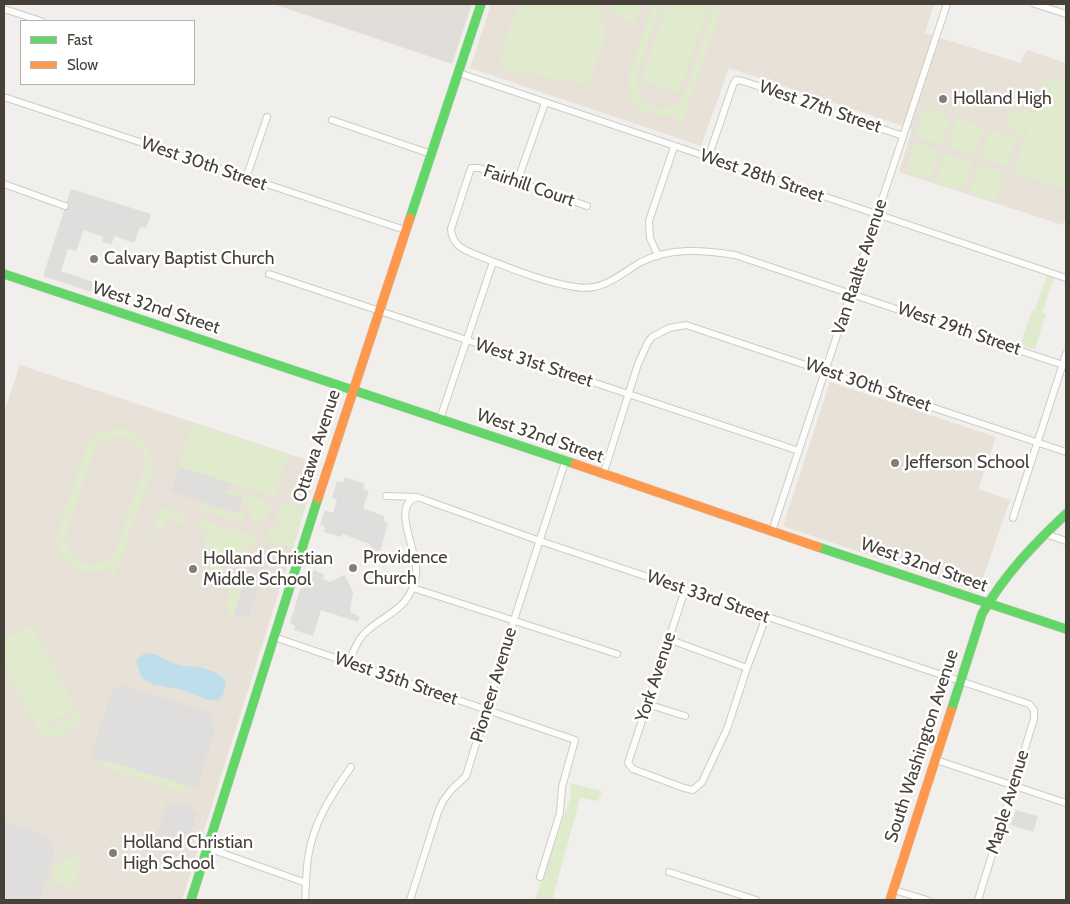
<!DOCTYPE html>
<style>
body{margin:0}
#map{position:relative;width:1070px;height:904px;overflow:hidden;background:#f1efeb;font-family:Cabin,sans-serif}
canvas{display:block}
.frame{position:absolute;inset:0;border:5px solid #474038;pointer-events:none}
.legend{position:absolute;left:20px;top:20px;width:175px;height:65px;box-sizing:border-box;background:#fff;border:1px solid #b5b3af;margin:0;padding:6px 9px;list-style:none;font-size:15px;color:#474038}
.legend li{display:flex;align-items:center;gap:10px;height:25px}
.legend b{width:25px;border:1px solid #b5b3af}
</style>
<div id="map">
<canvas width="1070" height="904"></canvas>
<div class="frame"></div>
<ul class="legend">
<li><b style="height:6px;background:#63d668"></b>Fast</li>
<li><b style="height:6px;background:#ff974d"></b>Slow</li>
</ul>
</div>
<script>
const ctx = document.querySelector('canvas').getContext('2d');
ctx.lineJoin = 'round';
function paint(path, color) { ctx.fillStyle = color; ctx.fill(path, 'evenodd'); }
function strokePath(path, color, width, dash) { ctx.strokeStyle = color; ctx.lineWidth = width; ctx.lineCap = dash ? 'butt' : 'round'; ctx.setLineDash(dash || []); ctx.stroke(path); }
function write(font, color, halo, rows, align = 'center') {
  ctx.font = font + ' Cabin,sans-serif'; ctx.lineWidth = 5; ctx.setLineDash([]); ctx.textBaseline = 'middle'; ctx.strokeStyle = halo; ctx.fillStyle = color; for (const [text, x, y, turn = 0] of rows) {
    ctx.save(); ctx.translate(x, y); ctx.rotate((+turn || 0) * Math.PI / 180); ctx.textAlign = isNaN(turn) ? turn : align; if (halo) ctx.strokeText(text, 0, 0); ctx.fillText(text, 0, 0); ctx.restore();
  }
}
paint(new Path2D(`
 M 273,4 L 472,4 L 452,64 Z`), '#e1deda');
paint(new Path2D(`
 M 491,4 L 934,4 L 925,33 L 1020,63 L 1027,50 L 1066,63 L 1066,215 L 1063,225 L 899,172 L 912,129 L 729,68 L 701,146 L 470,68 Z
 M 20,365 L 319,464 L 182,900 L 4,900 L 4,413 Z
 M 830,382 L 996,437 L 978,489 L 1010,500 L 978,592 L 783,526 Z`), '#e7e1d7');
paint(new Path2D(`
 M 521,4 L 593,4 L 599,9 L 606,34 L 589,85 L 506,70 L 499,60 L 509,27 Z
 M 605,4 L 642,4 L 635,24 L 620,19 Z
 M 653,4 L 661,4 L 636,78 C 636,106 665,121 684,96 L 714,4 L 721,4 L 721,10 L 682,124 L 675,121 L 676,116 C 670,114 664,117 657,116 C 638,113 628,95 628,78 Z
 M 667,4 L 699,4 L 709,7 L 679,93 L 641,80 Z
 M 1044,76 L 1066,84 L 1066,190 L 1013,172 Z
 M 927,108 L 950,116 L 951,118 L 943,143 L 940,144 L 917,137 L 916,134 L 924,109 Z
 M 1023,109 L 1030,111 L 1022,135 L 1011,133 L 1007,117 Z
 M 957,119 L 959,119 L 982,126 L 983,129 L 975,154 L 973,155 L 949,147 L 948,145 Z
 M 992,130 L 1014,137 L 1016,139 L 1007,165 L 1004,166 L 982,158 L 981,155 L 989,131 Z
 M 914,142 L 939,151 L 939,153 L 931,178 L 929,179 L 906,171 Z
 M 945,154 L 947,154 L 971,161 L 972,163 L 964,189 L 961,190 L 938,182 L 937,180 Z
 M 978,165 L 980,165 L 1003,172 L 1004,174 L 996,199 L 993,200 L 971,193 L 970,190 Z
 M 1047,274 L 1054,277 L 1042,313 L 1046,314 L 1035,349 L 1020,345 L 1032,310 L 1035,310 Z
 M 192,424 L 288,455 L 275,497 L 178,466 Z
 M 113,428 C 139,427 157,449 151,474 L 115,576 L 108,573 L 109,568 C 80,582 50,559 59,527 L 87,446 L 98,434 ZM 119,436 C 137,439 147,453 143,471 C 136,489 130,508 124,526 C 121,535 119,547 112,555 C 94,578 60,558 67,530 L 95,449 L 105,439 Z
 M 230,489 L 268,501 L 271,507 L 267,518 L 262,520 L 261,523 L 253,521 L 248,506 L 242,503 L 242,498 L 227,493 Z
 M 198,503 L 237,515 L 240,509 L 244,514 L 245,521 L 242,522 L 197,508 Z
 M 291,504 L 305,509 L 277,523 L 275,522 C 277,514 280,504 291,504 Z
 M 162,507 L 182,513 L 188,526 L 167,519 L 162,535 L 153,531 Z
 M 304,511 L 293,548 L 269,541 L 267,531 Z
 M 199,518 L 219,525 L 212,548 L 203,547 L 208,531 L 197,527 Z
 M 230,528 L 256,536 L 257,542 L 235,554 L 222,571 L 210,568 L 208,565 L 220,529 L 229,532 Z
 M 232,581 L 243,585 L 233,615 L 229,615 C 226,603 228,593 232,581 Z
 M 32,625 L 76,709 L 37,729 L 4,666 L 4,639 Z
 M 83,710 C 81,729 59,739 41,738 L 39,733 Z
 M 103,760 L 186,785 L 185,791 L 182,792 L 102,767 L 100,764 Z
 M 570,783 L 602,791 L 598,801 L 580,798 L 553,897 L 558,900 L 535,900 L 571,796 Z
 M 78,854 L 79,857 L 83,855 L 73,888 L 54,882 L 52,877 L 55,865 Z`), '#e0eacd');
paint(new Path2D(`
 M 71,189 L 151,214 L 146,228 L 140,227 L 134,243 L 115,236 L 111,245 L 102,241 L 103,237 L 84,230 L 76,251 L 68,249 L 61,271 L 96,283 L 92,292 L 43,276 Z
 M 179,467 L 230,483 L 227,493 L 243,498 L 238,513 L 171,492 Z
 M 345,477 L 365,484 L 363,489 L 369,491 L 363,508 L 384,516 L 384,521 L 388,523 L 380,552 L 372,549 L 369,544 L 343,534 L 341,537 L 324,532 L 325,527 L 320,525 L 325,510 L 333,513 L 337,500 L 332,498 L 337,481 L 343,483 Z
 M 256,561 L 262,563 L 264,567 L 248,619 L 246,616 L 234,617 L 251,563 Z
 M 314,570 L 324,575 L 323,579 L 330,582 L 345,575 L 353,592 L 350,612 L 360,617 L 358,622 L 321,610 L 313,636 L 294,630 L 295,625 L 290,623 L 305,573 L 311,575 Z
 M 124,685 L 215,714 L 212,724 L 216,726 L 197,789 L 105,760 L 101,761 L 90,758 L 113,688 Z
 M 181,802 L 194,806 L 192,810 L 197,812 L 190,835 L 185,835 L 178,849 L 159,842 L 160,837 L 156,835 L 167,803 L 178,806 Z
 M 1016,810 L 1038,816 L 1033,832 L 1011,825 Z
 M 4,821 L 45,834 L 53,844 L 54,855 L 40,900 L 4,900 Z`), '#e0dedc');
paint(new Path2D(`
 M 151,653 C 159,655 165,660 173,663 C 189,669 219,664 226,684 L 223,695 L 218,700 L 208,700 L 182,690 L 152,684 L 141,676 L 136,661 L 142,655 Z`), '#bfdeec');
const street = new Path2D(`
 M 1035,4 L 1066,14
 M 4,9 L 41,21
 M 459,73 L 1066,278
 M 4,97 L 405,230
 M 332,120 L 431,154
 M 708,158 L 733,85 L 736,80 L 743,81 L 903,136
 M 246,178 L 267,117
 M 517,182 L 545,103
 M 4,184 L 65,206
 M 587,206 L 479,168 L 471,168 L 451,229 C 452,240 457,246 467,251 C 494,262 567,293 594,287 C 611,284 627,270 641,262 C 670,247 704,250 735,255 L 1066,366
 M 658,256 L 650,238 L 649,221 L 674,147
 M 269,274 L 799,451
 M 440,419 L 493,262
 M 603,475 L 638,364 L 648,342 L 652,337 L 669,328 L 686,325 L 1066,452
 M 386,496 L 417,497 L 540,541 L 1029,704 L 1034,710 L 1034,719 L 978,900
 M 1013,518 L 1066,354
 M 772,531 L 947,4
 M 1046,534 L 1066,541
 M 413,588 L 617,654
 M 685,590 L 628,763 L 633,769 L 684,788 L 693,790 L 702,782 L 727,729 L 747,668 L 766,617
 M 274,637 L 575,740 L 562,787 L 560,813 L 540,877
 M 668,639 L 747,668
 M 349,663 C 353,651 358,638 368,630 C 390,611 410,609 416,575 C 420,556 390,505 416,498
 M 647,704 L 685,716
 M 936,760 L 1066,803
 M 208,848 L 306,883
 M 669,872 L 756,900
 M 894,890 L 927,900
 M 305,900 C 306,886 306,872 308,858 C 313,822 331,796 351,767
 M 410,900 L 438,812 L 443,801 L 452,789 L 466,776 L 514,620 L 565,462`);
const fast = new Path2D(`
 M 410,218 L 481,4
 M 4,274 L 575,464
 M 818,547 L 1066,629
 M 951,711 L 982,614 C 1004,575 1034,544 1066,514
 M 191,900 L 318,498`);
const slow = new Path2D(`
 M 575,464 L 818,547
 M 318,498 L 410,218
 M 890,900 L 951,711`);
strokePath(street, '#cdcbc7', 8);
strokePath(fast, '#d0cbc3', 10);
strokePath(slow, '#d0cbc3', 10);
strokePath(street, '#fdfdfc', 6);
strokePath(fast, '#63d668', 9);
strokePath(slow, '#ff974d', 9);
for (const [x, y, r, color] of [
 [943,99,5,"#827d77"],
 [94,259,5,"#827d77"],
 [895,463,5,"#827d77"],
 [353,568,5,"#827d77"],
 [193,569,5,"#827d77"],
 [113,853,5,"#827d77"]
]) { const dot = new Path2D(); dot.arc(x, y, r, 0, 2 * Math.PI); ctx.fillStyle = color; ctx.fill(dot); strokePath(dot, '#fff', 2); }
write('18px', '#474038', '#fff', [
 ["Holland High",953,99],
 ["Calvary Baptist Church",104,259],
 ["Jefferson School",905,463],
 ["Providence",363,558],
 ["Church",363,579],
 ["Holland Christian",203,559],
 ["Middle School",203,580],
 ["Holland Christian",123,843],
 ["High School",123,864]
], 'left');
write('18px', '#474038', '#fff', [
 ["West 27th Street",820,107,19],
 ["West 30th Street",204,164,19],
 ["West 28th Street",762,176,19],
 ["Fairhill Court",529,186,19],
 ["Van Raalte Avenue",860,267,-72],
 ["West 32nd Street",156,308,18],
 ["West 29th Street",959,329,19],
 ["West 31st Street",534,363,18],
 ["West 30th Street",868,385,19],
 ["West 32nd Street",540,436,19],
 ["Ottawa Avenue",317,446,-72],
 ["West 32nd Street",924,565,19],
 ["West 33rd Street",708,597,19],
 ["York Avenue",656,677,-72],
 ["West 35th Street",396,679,19],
 ["Pioneer Avenue",494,685,-73],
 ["South Washington Avenue",922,746,-72],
 ["Maple Avenue",1008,802,-73]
]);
</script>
